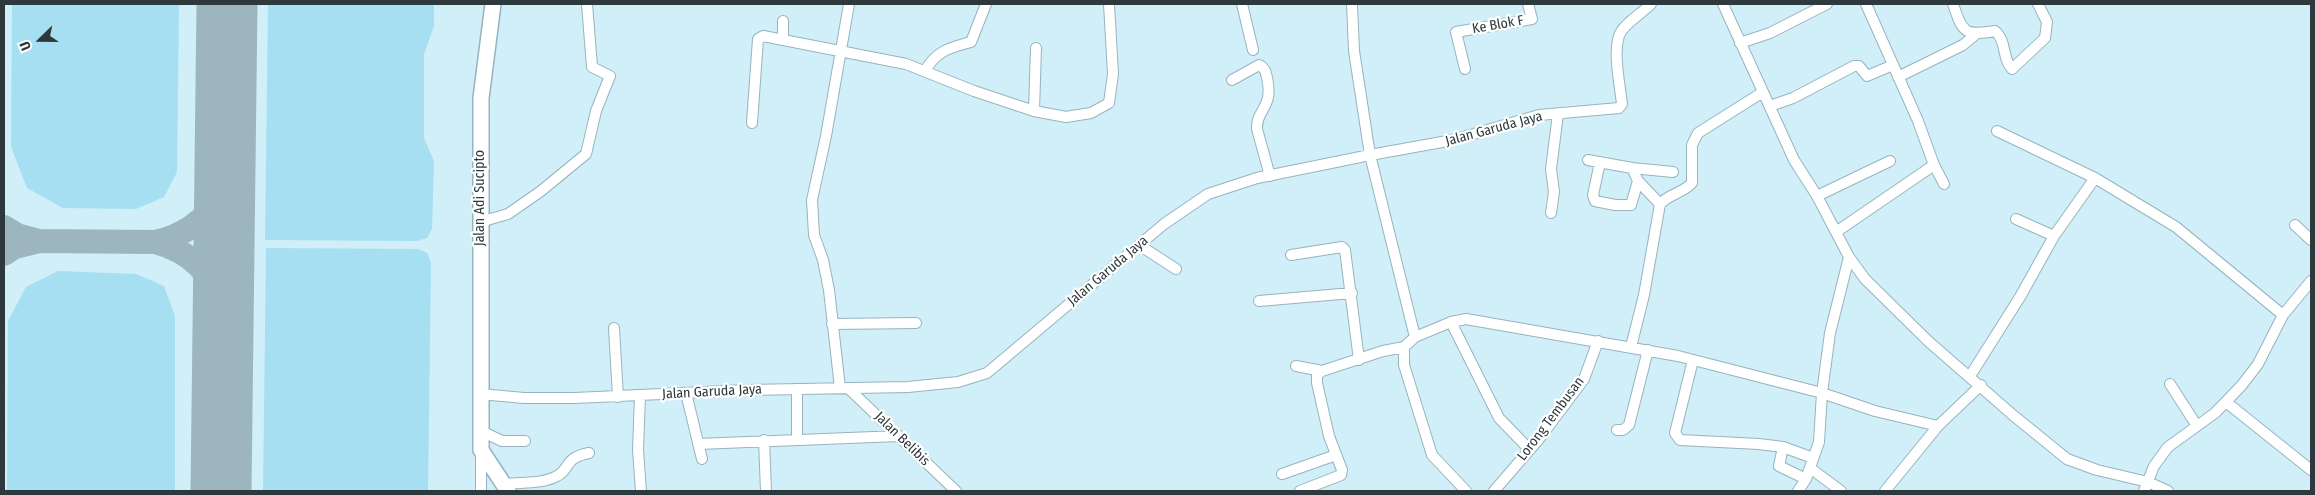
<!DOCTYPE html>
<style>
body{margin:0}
#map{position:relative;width:2315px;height:495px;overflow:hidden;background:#d0eff9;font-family:"Fira Sans Condensed",sans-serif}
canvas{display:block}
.frame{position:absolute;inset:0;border:5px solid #2d393d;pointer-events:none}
.north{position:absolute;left:15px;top:15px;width:50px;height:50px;-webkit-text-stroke:4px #fff;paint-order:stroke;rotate:248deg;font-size:14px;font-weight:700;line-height:20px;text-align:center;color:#2d393d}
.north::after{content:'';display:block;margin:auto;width:18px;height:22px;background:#2d393d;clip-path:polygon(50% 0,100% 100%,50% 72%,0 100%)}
</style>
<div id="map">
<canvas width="2315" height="495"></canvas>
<div class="frame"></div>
<div class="north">U</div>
</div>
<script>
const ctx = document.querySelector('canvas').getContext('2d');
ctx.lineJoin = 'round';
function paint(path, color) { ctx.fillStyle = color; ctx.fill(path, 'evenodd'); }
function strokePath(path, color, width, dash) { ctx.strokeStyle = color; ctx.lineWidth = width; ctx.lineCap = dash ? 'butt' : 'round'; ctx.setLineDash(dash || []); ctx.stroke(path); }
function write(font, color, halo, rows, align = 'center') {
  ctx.font = font + ' "Fira Sans Condensed",sans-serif'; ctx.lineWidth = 4.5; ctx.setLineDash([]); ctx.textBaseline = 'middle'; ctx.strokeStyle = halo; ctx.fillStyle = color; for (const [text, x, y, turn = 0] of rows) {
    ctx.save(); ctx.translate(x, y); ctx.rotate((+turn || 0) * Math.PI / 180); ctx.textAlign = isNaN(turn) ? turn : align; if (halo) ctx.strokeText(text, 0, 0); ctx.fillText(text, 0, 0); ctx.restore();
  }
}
paint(new Path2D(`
 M 12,4 L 179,4 L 177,172 L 164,197 L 136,209 L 63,208 L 27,188 L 11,147 Z
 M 268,4 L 434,4 L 434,26 L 424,54 L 424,138 L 434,161 L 432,229 L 427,238 L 417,241 L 265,240 Z
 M 266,248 L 418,249 L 427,253 L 431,263 L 428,491 L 263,491 Z
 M 58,271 L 136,274 L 164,286 L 175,316 L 175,491 L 7,491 L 8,321 L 26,287 Z`), '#a6dff1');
strokePath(new Path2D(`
 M 4,227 L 17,235 L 39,241
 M 155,242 C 192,252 211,273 224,308
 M 4,254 L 15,247 L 39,241 L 155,242 C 180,237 207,221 217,197 C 221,189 223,179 225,171`), '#9db6be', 24);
strokePath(new Path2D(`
 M 221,491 L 227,4`), '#9db6be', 61);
const street = new Path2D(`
 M 1242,4 L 1253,50
 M 1352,4 L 1354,51 L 1370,155 L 1415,337 L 1404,347 L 1404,365 L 1432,455 L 1466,491
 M 1723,4 L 1794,160 L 1817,196 L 1849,257 L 1865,279 L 1928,341 L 2014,416 L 2067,459 L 2097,470 L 2148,482 L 2168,491
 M 1953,4 C 1963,33 1964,36 1995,31 C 2007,41 2002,59 2012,69 L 2045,38 L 2047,22 L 2038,4
 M 783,40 L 783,21
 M 1740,43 L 1770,33 L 1827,4
 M 1465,69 L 1456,32 L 1532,19 L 1528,4
 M 925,71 C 936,51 949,48 971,42 L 986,4
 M 1898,77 L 1963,45 L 1975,35
 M 1232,80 L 1259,65 C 1265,68 1266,72 1267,78 C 1274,108 1256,109 1257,129 L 1270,176
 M 1770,106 L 1793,98 L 1854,66 L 1859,66 L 1867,76 L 1893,65
 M 1034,111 L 1036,48
 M 752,123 L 758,39 L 763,36 L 906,64 L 974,91 L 1034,111 L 1066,117 L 1091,113 L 1109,103 L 1113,74 L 1109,4
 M 1997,131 L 2095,178 L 2176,227 L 2283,315
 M 1588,160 L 1632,168 L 1638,181 L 1660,204
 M 1600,162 L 1593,195 L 1595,201 L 1615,205 L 1631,205 L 1638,181
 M 1934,165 L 1944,184
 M 1632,168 L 1673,172
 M 1817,196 L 1890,161
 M 1551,213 L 1554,192 L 1551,169 L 1558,114
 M 2016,219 L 2054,236
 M 480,222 L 508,214 L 541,191 L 586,154 L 596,111 L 610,76 L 592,67 L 587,4
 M 2295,225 L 2311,240
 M 1836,232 L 1934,165 L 1918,121 L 1866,4
 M 1139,245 L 1176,269
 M 1291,255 L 1342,247 L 1345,250 L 1359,360
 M 1259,301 L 1352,293
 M 1451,322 L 1499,418 L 1530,450
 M 832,324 L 916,323
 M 614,328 L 618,397
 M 1415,337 L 1451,322 L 1466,319 L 1678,356 L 1822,393 L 1875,411 L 1938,426 L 1981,385
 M 1631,347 L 1644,295 L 1660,204 C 1669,194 1683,193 1692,183 L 1692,145 L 1698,133 L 1763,92
 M 1693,360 L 1675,433 L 1680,440 L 1759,444 L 1783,447 L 1813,458
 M 1296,366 L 1322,371
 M 1970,376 L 2020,297 L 2054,236 L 2095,178
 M 2170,384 L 2197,426
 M 840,388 L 829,290 L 823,260 L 814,235 L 812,200 L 826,136 L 849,4
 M 848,388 L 956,491
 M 797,389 L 797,439
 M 686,393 L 702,459
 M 480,394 L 524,398 L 575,398 L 747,390 L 908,387 L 958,382 L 987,373 L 1164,224 L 1208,194 L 1257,178 L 1370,155 L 1453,140 L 1539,115 L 1619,108 L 1622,104 C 1620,85 1611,45 1622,30 C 1630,20 1642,13 1651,4
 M 640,396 L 638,450 L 641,491
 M 2226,402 L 2311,470
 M 1617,430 L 1623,430 L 1629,425 L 1648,350
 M 481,431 L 502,441 L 525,441
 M 764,440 L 766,491
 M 698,444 L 899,436
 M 1783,447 L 1779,466 L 1806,479
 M 481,450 L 481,491
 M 1810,468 L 1841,491
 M 1282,474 L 1336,455
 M 505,484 C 522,482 543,484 557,476 C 571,469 563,458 589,453
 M 1300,491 L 1341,475 L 1342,470 L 1329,436 L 1317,383 L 1317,375 L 1322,371 L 1383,351 L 1404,347
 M 1494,491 L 1539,439 L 1584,379 L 1598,341
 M 1798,491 L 1806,479 L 1819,442 L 1822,393 L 1830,333 L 1849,257
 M 1885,491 L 1938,426
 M 2144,491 L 2154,466 L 2168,447 L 2215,413 L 2242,385 L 2258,364 L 2283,315 L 2311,281`);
const secondary = new Path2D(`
 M 493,4 L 481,98 L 481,450 L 508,491`);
strokePath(street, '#97b4be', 12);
strokePath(secondary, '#97b4be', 18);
strokePath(street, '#fff', 10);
strokePath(secondary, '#fff', 15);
write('14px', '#2d393d', '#fff', [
 ["Ke Blok F",1498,25,-10],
 ["Jalan Garuda Jaya",1494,129,-15],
 ["Jalan Adi Sucipto",480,198,-90],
 ["Jalan Garuda Jaya",1108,271,-40],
 ["Jalan Garuda Jaya",712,392,-3],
 ["Lorong Tembusan",1551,419,-53],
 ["Jalan Belibis",902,439,44]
]);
</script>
